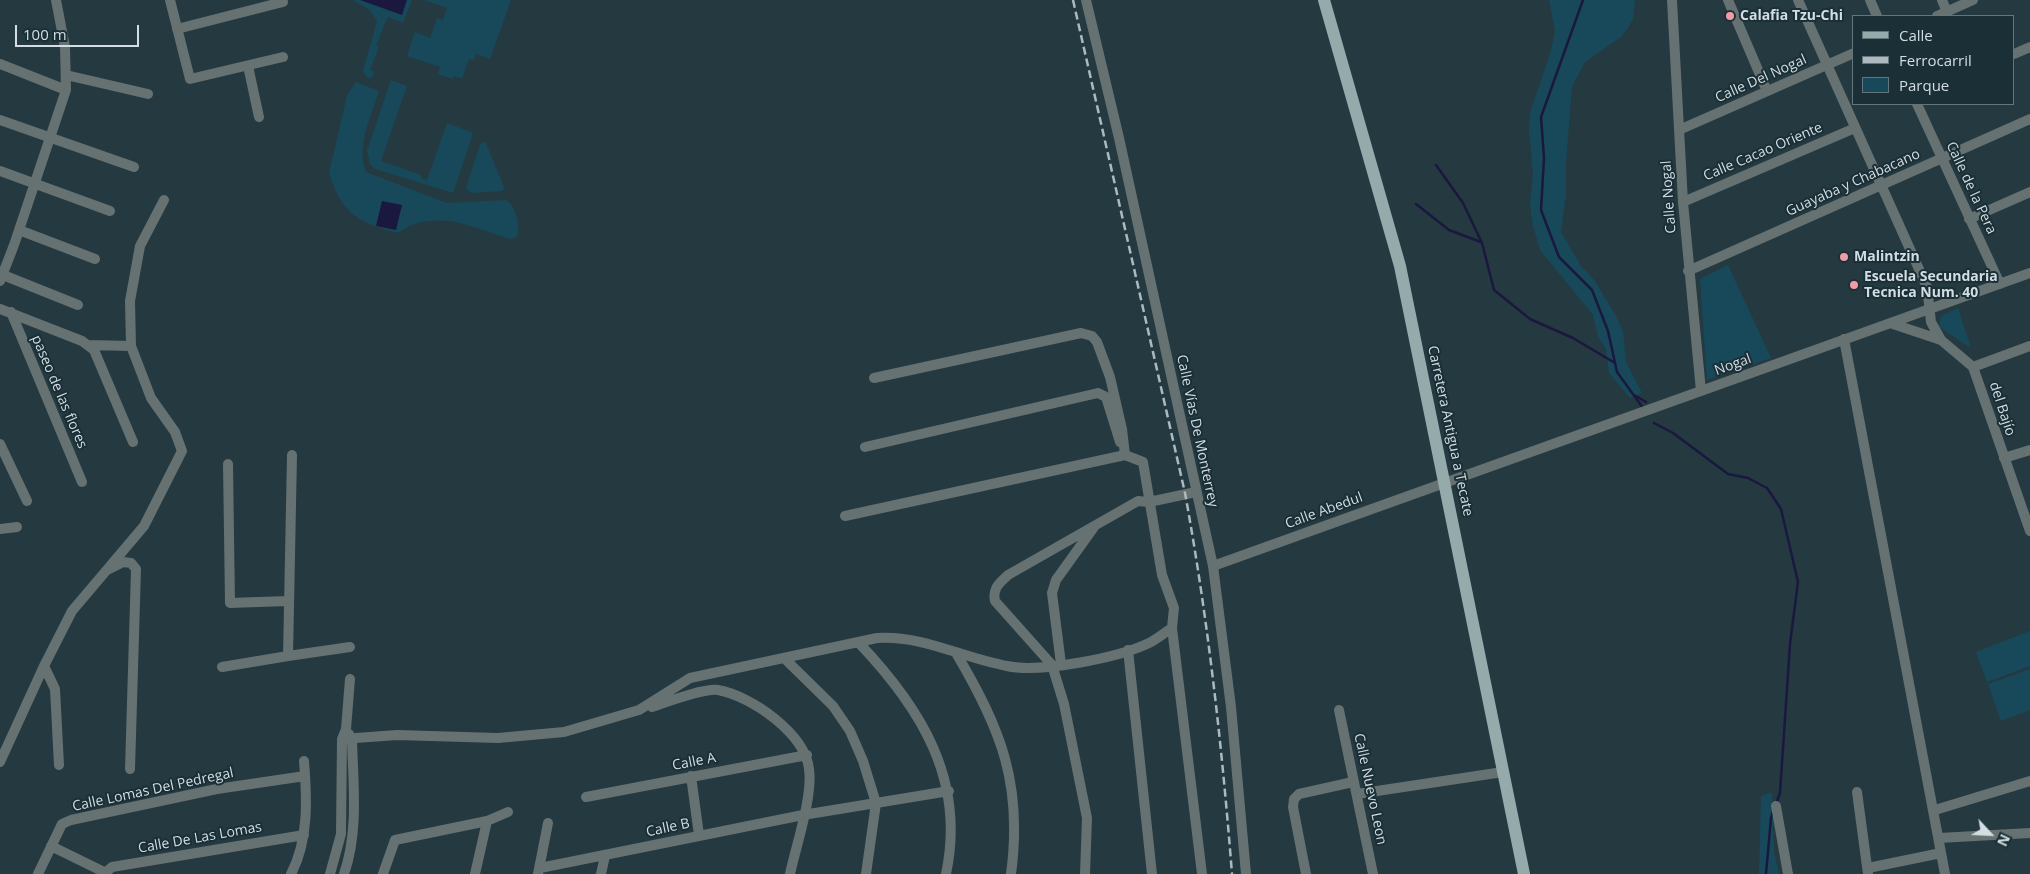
<!DOCTYPE html>
<meta charset="utf-8">
<style>
body{margin:0}
#map{position:relative;width:2030px;height:874px;overflow:hidden;background:#253941;font-family:"Open Sans",sans-serif}
canvas{display:block}
.legend{position:absolute;left:1852px;top:15px;width:162px;height:90px;box-sizing:border-box;background:#1b2f36;border:1px solid #64757b;margin:0;padding:6px 9px;list-style:none;font-size:15px;color:#d2dee3}
.legend li{display:flex;align-items:center;gap:10px;height:25px}
.legend b{width:25px;border:1px solid #64757b}
.north{position:absolute;left:1965px;top:809px;width:50px;height:50px;-webkit-text-stroke:4px #1b2f36;paint-order:stroke;rotate:115deg;font-size:14px;font-weight:700;line-height:20px;text-align:center;color:#d2dee3}
.north::after{content:'';display:block;margin:auto;width:18px;height:22px;background:#d2dee3;clip-path:polygon(50% 0,100% 100%,50% 72%,0 100%)}
.scale{position:absolute;left:15px;top:25px;width:124px;height:22px;box-sizing:border-box;border:2px solid #d2dee3;border-top:0;padding-left:6px;font-size:15px;line-height:18px;white-space:nowrap;color:#d2dee3;-webkit-text-stroke:4px #1b2f36;paint-order:stroke}
</style>
<div id="map">
<canvas width="2030" height="874"></canvas>
<ul class="legend">
<li><b style="height:6px;background:#95abab"></b>Calle</li>
<li><b style="height:6px;background:#acbac0"></b>Ferrocarril</li>
<li><b style="height:14px;background:#17495a"></b>Parque</li>
</ul>
<div class="north">N</div>
<div class="scale">100 m</div>
</div>
<script>
const ctx = document.querySelector('canvas').getContext('2d');
ctx.lineJoin = 'round';
function paint(path, color) { ctx.fillStyle = color; ctx.fill(path, 'evenodd'); }
function strokePath(path, color, width, dash) { ctx.strokeStyle = color; ctx.lineWidth = width; ctx.lineCap = dash ? 'butt' : 'round'; ctx.setLineDash(dash || []); ctx.stroke(path); }
function write(font, color, halo, rows, align = 'center') {
  ctx.font = font + ' "Open Sans",sans-serif'; ctx.lineWidth = 4; ctx.setLineDash([]); ctx.textBaseline = 'middle'; ctx.strokeStyle = halo; ctx.fillStyle = color; for (const [text, x, y, turn = 0] of rows) {
    ctx.save(); ctx.translate(x, y); ctx.rotate((+turn || 0) * Math.PI / 180); ctx.textAlign = isNaN(turn) ? turn : align; if (halo) ctx.strokeText(text, 0, 0); ctx.fillText(text, 0, 0); ctx.restore();
  }
}
paint(new Path2D(`
 M 353,0 L 412,0 L 403,23 L 388,17 L 376,45 L 379,47 L 370,70 L 374,72 L 372,78 L 366,77 L 363,71 L 377,21 L 370,10 Z
 M 424,0 L 511,0 L 490,59 L 476,54 L 474,60 L 469,59 L 462,79 L 454,76 L 453,79 L 438,74 L 440,67 L 407,56 L 415,32 L 430,38 L 437,18 L 443,20 L 447,8 Z
 M 1549,0 L 1635,0 L 1633,19 L 1628,28 L 1621,37 L 1585,62 L 1572,87 L 1566,162 L 1566,195 L 1561,232 L 1581,266 L 1595,281 L 1616,316 L 1623,331 L 1626,362 L 1642,393 L 1630,398 L 1609,373 L 1606,349 L 1598,337 L 1593,315 L 1540,250 L 1533,226 L 1530,203 L 1533,174 L 1529,131 L 1530,112 L 1550,54 L 1555,32 Z
 M 391,80 L 407,86 L 381,161 L 421,175 L 421,178 L 427,180 L 447,123 L 473,133 L 453,193 L 375,169 L 370,164 L 367,151 Z
 M 356,82 L 379,91 C 371,118 356,145 366,172 L 447,203 L 506,200 C 516,206 521,227 517,237 L 510,239 C 471,227 435,207 398,233 C 358,222 342,215 329,173 L 347,95 Z
 M 485,141 L 504,187 L 503,191 L 471,193 L 466,188 L 480,144 Z
 M 1728,265 L 1771,358 L 1707,380 L 1700,279 Z
 M 1958,308 L 1971,348 L 1939,327 L 1941,316 Z
 M 2030,631 L 2030,666 L 1987,682 L 1976,652 Z
 M 2030,669 L 2030,710 L 2001,721 L 1988,684 Z
 M 1772,792 L 1774,851 L 1779,874 L 1759,874 L 1761,796 Z`), '#17495a');
paint(new Path2D(`
 M 360,0 L 407,0 L 402,15 Z
 M 382,201 L 402,205 L 396,230 L 376,226 Z`), '#1b183f');
strokePath(new Path2D(`
 M 1583,0 L 1541,117 L 1544,158 L 1541,210 L 1559,257 L 1592,290 L 1608,331 L 1617,372 L 1643,408
 M 1436,165 L 1463,203 L 1482,243 L 1494,290 L 1530,319 L 1573,338 L 1615,363
 M 1416,204 L 1449,230 L 1481,242
 M 1634,395 L 1646,402
 M 1654,423 L 1673,433 L 1728,474 L 1748,478 L 1767,488 L 1781,509 L 1798,582 L 1790,644 L 1780,793 L 1776,804
 M 1766,874 L 1771,818 L 1773,811`), '#1b183f', 2.5);
strokePath(new Path2D(`
 M 170,0 L 190,79 L 283,57
 M 1086,0 L 1119,138 L 1213,566 L 1231,707 L 1246,874
 M 1672,0 L 1683,202 L 1701,391
 M 1728,0 L 1767,91
 M 1798,0 L 1927,287 L 1931,322 L 1941,340 L 1973,367 L 2030,531
 M 1870,0 L 1877,16
 M 1942,0 L 1947,12
 M 1937,16 L 1973,0
 M 177,29 L 283,2
 M 2014,54 L 2030,47
 M 0,64 L 66,90
 M 248,66 L 259,117
 M 66,75 L 148,94
 M 1917,104 L 2000,284
 M 0,120 L 134,167
 M 1679,130 L 1854,53
 M 0,171 L 110,211
 M 1683,202 L 1855,128
 M 1969,219 L 2030,192
 M 19,230 L 95,259
 M 1688,271 L 2030,119
 M 3,275 L 78,305
 M 0,281 L 14,245 L 66,90 L 65,47 L 56,0
 M 0,309 L 82,341 L 94,350 L 133,442
 M 11,312 L 82,482
 M 1890,323 L 1941,340
 M 1844,339 L 1945,874
 M 88,345 L 131,346
 M 1973,367 L 2030,346
 M 874,378 L 1081,333 L 1092,336 L 1097,342 L 1110,377 L 1122,429 L 1125,455 L 1143,462 L 1162,575 L 1174,608 L 1172,628 L 1202,874
 M 0,444 L 27,501
 M 865,447 L 1098,393 L 1106,397 L 1120,442
 M 292,455 L 288,656 L 350,647
 M 2004,458 L 2030,450
 M 228,464 L 230,603 L 287,601
 M 845,516 L 1125,455
 M 0,529 L 17,527
 M 1213,566 L 2030,273
 M 107,570 L 123,562 L 131,563 L 136,569 L 130,769
 M 858,642 C 921,708 966,780 946,874
 M 1128,650 L 1152,874
 M 956,653 C 1001,729 1023,784 1011,874
 M 784,658 L 833,706 L 850,731 L 863,761 L 876,803 L 866,874
 M 1061,664 L 1052,593 L 1056,580 L 1094,527
 M 44,666 L 55,689 L 59,765
 M 222,667 L 288,656
 M 652,707 C 667,702 704,688 718,690 C 752,696 805,734 809,769 C 813,796 796,846 790,874
 M 1339,710 L 1373,874
 M 342,739 L 397,735 L 498,738 L 564,732 L 639,710 L 690,678 L 877,638 C 923,635 962,658 1007,666 C 1040,673 1118,658 1149,643 C 1157,639 1164,633 1172,628
 M 0,762 L 44,666 L 72,611 L 144,526 L 182,451 L 175,432 L 151,398 L 131,346 L 130,301 L 140,246 L 164,200
 M 691,776 L 699,835
 M 1857,792 L 1868,874
 M 1357,794 L 1503,772
 M 586,797 L 807,755
 M 1776,806 L 1788,874
 M 1935,810 L 2030,781
 M 1939,838 L 2030,833
 M 51,846 L 104,872
 M 540,868 L 803,815 L 949,791
 M 1868,868 L 1941,853
 M 38,874 L 62,824 L 71,820 L 217,789 L 305,776
 M 104,874 L 112,867 L 304,835
 M 291,874 C 309,840 307,798 304,761
 M 330,874 L 341,834 L 342,739 L 346,729 L 350,679
 M 344,874 C 359,831 353,783 352,739 L 349,734
 M 383,874 L 395,840 L 487,821 L 508,812
 M 475,874 L 487,821
 M 538,874 L 548,823
 M 601,874 L 605,856
 M 1085,874 L 1087,818 L 1064,704 L 1052,665 L 995,601 C 992,588 1000,583 1008,575 L 1138,501 L 1149,502 L 1196,492
 M 1306,874 L 1293,807 L 1294,799 L 1299,794 L 1353,782`), '#667171', 10);
strokePath(new Path2D(`
 M 1324,0 L 1400,266 L 1524,874`), '#95abab', 12);
strokePath(new Path2D(`
 M 1073,0 L 1185,493 C 1208,619 1222,746 1232,874`), '#acbac0', 2.5, [8, 4]);
for (const [x, y, r, color] of [
 [1730,16,5,"#f39aa7"],
 [1844,257,5,"#f39aa7"],
 [1854,285,5,"#f39aa7"]
]) { const dot = new Path2D(); dot.arc(x, y, r, 0, 2 * Math.PI); ctx.fillStyle = color; ctx.fill(dot); strokePath(dot, '#1b2f36', 2); }
write('bold 14px', '#d2dee3', '#1b2f36', [
 ["Calafia Tzu-Chi",1740,16],
 ["Malintzin",1854,257],
 ["Escuela Secundaria",1864,277],
 ["Tecnica Num. 40",1864,293]
], 'left');
write('14px', '#d2dee3', '#1b2f36', [
 ["Calle Del Nogal",1761,79,-24],
 ["Calle Cacao Oriente",1763,152,-23],
 ["Guayaba y Chabacano",1853,183,-24],
 ["Calle de la Pera",1971,188,65],
 ["Calle Nogal",1669,197,-94],
 ["Nogal",1733,365,-20],
 ["paseo de las flores",59,392,67],
 ["del Bajío",2002,409,72],
 ["Calle Vías De Monterrey",1197,431,78],
 ["Carretera Antigua a Tecate",1450,431,78],
 ["Calle Abedul",1324,511,-20],
 ["Calle A",694,762,-11],
 ["Calle Nuevo Leon",1370,789,78],
 ["Calle Lomas Del Pedregal",153,790,-12],
 ["Calle B",668,828,-12],
 ["Calle De Las Lomas",200,838,-10]
]);
</script>
